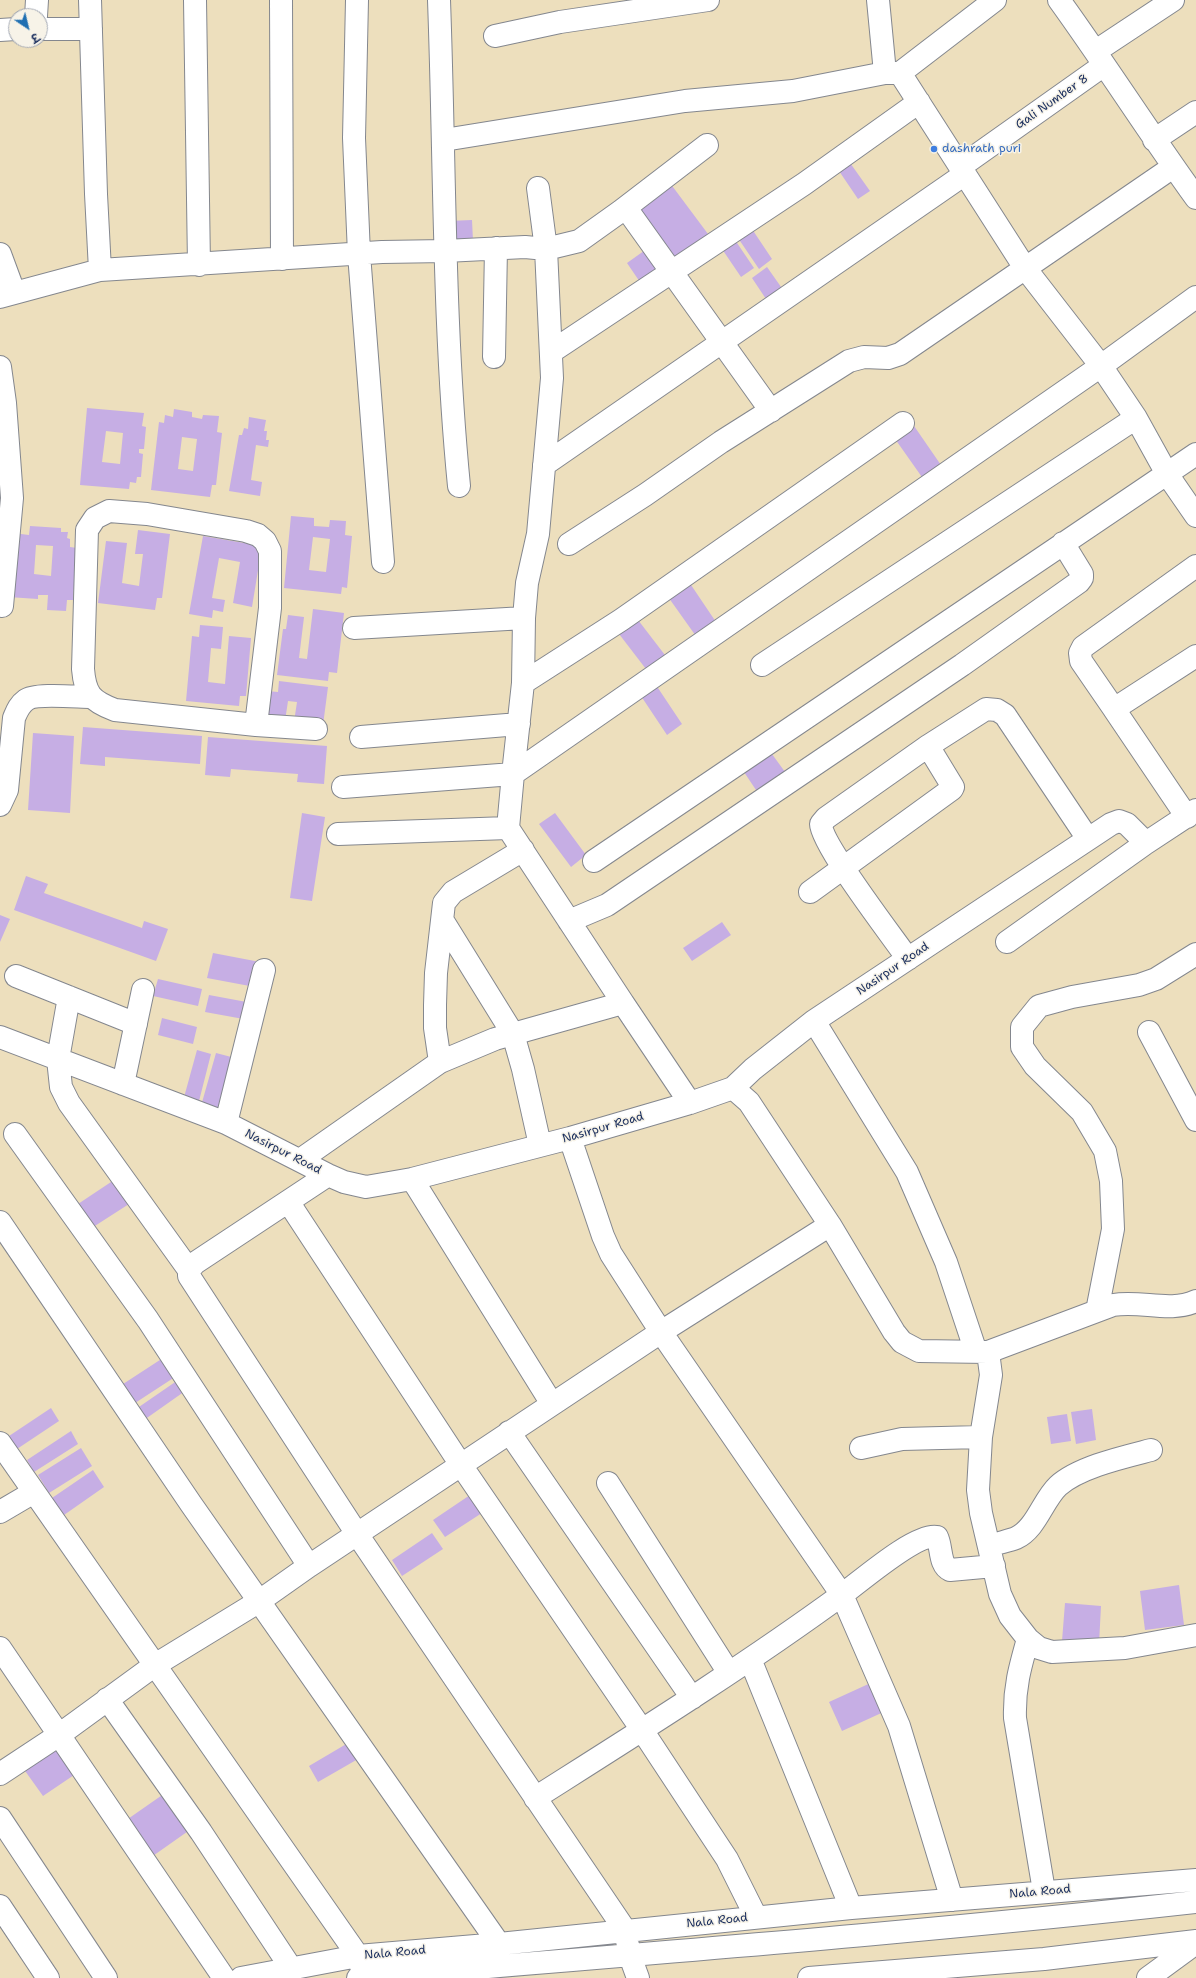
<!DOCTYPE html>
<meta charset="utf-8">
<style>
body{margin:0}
#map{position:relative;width:1196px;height:1978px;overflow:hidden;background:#eddfbd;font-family:"Shantell Sans","Playpen Sans Deva",sans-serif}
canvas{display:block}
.north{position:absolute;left:8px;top:8px;width:40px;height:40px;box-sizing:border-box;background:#f7f3e8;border:1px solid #9fa5b1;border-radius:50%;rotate:145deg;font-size:11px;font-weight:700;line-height:16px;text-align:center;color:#1b2f5e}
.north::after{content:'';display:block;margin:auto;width:14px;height:18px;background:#1f6fb2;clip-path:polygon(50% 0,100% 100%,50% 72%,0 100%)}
</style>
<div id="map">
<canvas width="1196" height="1978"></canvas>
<div class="north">उ</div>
</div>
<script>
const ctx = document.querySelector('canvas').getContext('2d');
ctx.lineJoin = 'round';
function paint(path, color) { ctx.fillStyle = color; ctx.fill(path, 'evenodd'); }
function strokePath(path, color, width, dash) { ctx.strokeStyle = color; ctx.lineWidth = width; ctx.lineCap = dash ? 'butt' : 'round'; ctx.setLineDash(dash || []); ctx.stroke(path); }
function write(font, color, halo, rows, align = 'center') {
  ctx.font = font + ' "Shantell Sans",sans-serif'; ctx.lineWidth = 3; ctx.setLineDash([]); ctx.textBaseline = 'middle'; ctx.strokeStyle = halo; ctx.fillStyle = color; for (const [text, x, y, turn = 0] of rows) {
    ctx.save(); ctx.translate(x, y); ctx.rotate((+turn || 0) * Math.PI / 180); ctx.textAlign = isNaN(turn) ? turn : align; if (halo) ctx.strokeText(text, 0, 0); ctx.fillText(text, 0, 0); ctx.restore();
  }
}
paint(new Path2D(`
 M 848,160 L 870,191 L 858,199 L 837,168 Z
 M 667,179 L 711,238 L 673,266 L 630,207 Z
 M 472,220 L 473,241 L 449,242 L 448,221 Z
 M 752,229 L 772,259 L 759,269 L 738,238 Z
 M 735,240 L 754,268 L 741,277 L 722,249 Z
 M 648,248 L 666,272 L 644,288 L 627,263 Z
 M 767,267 L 786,294 L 770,305 L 752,278 Z
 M 87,408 L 144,413 L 142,426 L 146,427 L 144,449 L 139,449 L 139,453 L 143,454 L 141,477 L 137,477 L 136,483 L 130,482 L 129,489 L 80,485 ZM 106,431 L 123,433 L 120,464 L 102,462 Z
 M 174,409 L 192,412 L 192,417 L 202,419 L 203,415 L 219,416 L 217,432 L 222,433 L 216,485 L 212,485 L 210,497 L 151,490 L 159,422 L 164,423 L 165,415 L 173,417 ZM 182,437 L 197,439 L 193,471 L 178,469 Z
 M 249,417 L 266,420 L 264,431 L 267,431 L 266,440 L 269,440 L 268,447 L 256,445 L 251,480 L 262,482 L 260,496 L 229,491 L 239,435 L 242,435 L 244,428 L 248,429 Z
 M 912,423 L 943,468 L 924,480 L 893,436 Z
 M 291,516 L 314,518 L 314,526 L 329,527 L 330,520 L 346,521 L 345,535 L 352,536 L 347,588 L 342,587 L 341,594 L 284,588 ZM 313,537 L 330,539 L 326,572 L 309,570 Z
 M 30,526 L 61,528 L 61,532 L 68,532 L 67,538 L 70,539 L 70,547 L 77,548 L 73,600 L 67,600 L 66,611 L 47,610 L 48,595 L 38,595 L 38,599 L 8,597 L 13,533 L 29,535 ZM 36,545 L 53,546 L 51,576 L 34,574 Z
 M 138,530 L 170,534 L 162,598 L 157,598 L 155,610 L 98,603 L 106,541 L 127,543 L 122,583 L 139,586 L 143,554 L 135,554 Z
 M 203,536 L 262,546 L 252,607 L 233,603 L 240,562 L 219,558 L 212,598 L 225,600 L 223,612 L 213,610 L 212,618 L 189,614 Z
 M 687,579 L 718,625 L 698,639 L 666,594 Z
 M 313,609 L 344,613 L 337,673 L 329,672 L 328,681 L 277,675 L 283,629 L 286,629 L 288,615 L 304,617 L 299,658 L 307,659 Z
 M 635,616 L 668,659 L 649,673 L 616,630 Z
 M 200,625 L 223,627 L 221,649 L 211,648 L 208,682 L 225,684 L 229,636 L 251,638 L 246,696 L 240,696 L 239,706 L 186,701 L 192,636 L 199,637 Z
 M 279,681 L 328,687 L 323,725 L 294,722 L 297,702 L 288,701 L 285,721 L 262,718 L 267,691 L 278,692 Z
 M 656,685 L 682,724 L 667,735 L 641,696 Z
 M 83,727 L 202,736 L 200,764 L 105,757 L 105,766 L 80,764 Z
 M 33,733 L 74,736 L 70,813 L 28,810 Z
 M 208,737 L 327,746 L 324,784 L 297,782 L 298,774 L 231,769 L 230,777 L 205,775 Z
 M 769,750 L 788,776 L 760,796 L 742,769 Z
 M 302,813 L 325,817 L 312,901 L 290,898 Z
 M 555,813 L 586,855 L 571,867 L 539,824 Z
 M 26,876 L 48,884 L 44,893 L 142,928 L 144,921 L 168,929 L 156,961 L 14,910 Z
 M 0,915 L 10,919 L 0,942 Z
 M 722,922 L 731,935 L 692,961 L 683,948 Z
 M 213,953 L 260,962 L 255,987 L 207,978 Z
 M 158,979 L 202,989 L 198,1006 L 153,996 Z
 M 209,995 L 252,1003 L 249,1020 L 205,1012 Z
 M 162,1018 L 197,1027 L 193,1044 L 158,1035 Z
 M 197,1050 L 211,1054 L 198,1105 L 183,1101 Z
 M 216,1053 L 239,1059 L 225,1113 L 201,1106 Z
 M 114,1180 L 129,1204 L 87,1231 L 72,1208 Z
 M 166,1356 L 178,1375 L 132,1405 L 120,1386 Z
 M 181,1378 L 188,1389 L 144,1420 L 136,1409 Z
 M 51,1408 L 59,1421 L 17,1449 L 9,1436 Z
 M 1092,1409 L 1096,1440 L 1076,1444 L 1071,1412 Z
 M 1067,1414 L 1071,1441 L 1051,1444 L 1047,1417 Z
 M 71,1431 L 78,1444 L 34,1472 L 27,1460 Z
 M 81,1448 L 92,1466 L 49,1493 L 38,1475 Z
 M 93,1470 L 104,1487 L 64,1515 L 52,1498 Z
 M 473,1493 L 485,1511 L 445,1537 L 433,1520 Z
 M 432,1533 L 443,1549 L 402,1576 L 392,1560 Z
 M 1179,1585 L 1184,1625 L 1145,1630 L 1140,1591 Z
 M 1065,1603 L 1101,1606 L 1099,1644 L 1062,1641 Z
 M 875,1681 L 888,1710 L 842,1731 L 829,1702 Z
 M 348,1743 L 358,1759 L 318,1782 L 309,1766 Z
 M 57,1745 L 77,1773 L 43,1796 L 23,1768 Z
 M 168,1791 L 194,1827 L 150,1858 L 125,1821 Z`), '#c6aee4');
const minor = new Path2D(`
 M 90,0 L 96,194 L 100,270
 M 195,0 L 199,265
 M 281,0 L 282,259
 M 357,0 L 354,138 L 359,254 L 383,562
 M 439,0 C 445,162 443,324 459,486
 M 878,0 L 885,73
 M 1059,0 C 1106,65 1149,133 1196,198
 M 36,16 L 37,0
 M 40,29 L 91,29
 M 0,30 L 16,29
 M 495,36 L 560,22 L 708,0
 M 1096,51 L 1173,0
 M 900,73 L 995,0
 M 444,140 L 685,101 L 793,91 L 885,73 L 900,73 L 1025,268 L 1101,366 L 1196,297
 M 1154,140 L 1196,112
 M 960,167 L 1104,65
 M 538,188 L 546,249 L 552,378 L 538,534 L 527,583 L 524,618 L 523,683 L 513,774 L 1101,366 L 1136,418 L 1167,474 L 1196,516
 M 626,208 L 771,411
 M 0,254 L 14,292
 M 0,297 L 100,270 L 382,252 L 445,251 L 525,247 L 546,249 L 579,241 L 621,211 L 707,145
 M 551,352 L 804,184 L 919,102
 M 494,357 L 496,248
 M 0,367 L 5,403 L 12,498 L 2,606
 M 544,465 L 965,174
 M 569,544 L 645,495 L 721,442 L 849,361 L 864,357 L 888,358 L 900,354 L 1173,167
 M 1196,566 L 1083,647 L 1080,653 L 1081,661 L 1114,709 L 1196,656
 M 354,628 L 524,618
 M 762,665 L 1136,418
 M 523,683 L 621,620 L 903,423
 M 1114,709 L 1187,817
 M 256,725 L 270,608 L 270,551 L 265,541 L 258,535 L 246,531 L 147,514 L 109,511 L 95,518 L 87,530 L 83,669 C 85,694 91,701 115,710 L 256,725 L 316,729
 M 361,737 L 519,724
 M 0,805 L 7,790 L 14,718 C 17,711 19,705 26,700 C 35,693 77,697 91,697
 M 338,834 L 508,828 L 513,774 L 343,787
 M 594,861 L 1196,454
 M 810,892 L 952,789 L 953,787 L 928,746
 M 443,921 L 513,1034 L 523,1069 L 540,1145
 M 569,921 L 607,905 L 962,665 L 1079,582 L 1082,578 L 1082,574 L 1063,543
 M 1007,942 L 1146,843 L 1196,810
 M 908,959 C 892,936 821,844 821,824 L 826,818 L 928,746 L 986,709 L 997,710 L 1005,715 L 1088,839
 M 16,976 L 136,1024
 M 69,997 L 58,1059 L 61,1087 L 69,1103 L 189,1270
 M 623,1003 L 690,1103
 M 814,1021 L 907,1172 L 946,1262 L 976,1352
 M 1149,1032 L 1196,1120
 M 0,1037 L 226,1123 L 328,1175 L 344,1182 L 366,1187 L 412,1179 L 570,1138 L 690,1103 L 733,1088 L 753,1069 L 814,1021 L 1111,824 L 1119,821 L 1127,824 L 1146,843
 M 440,1062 L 435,1028 L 435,1005 L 436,973 L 444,903 L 453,892 L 523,850
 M 123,1084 L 143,990
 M 733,1088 L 749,1102 L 830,1225 L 894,1332 L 902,1342 L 919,1351 L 988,1352 L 1113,1305 C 1142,1300 1169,1313 1196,1301
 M 226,1123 L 264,970
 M 15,1134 L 148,1320 L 309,1566
 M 570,1138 L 603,1236 L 611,1254 L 661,1332 L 842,1595 L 899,1726 L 952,1900
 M 300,1160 L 440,1062 L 495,1039 L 623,1003 L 508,828
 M 328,1175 L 195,1263 L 189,1270 L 189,1276 L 357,1534 L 625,1930 L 630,1956 L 638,1978
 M 412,1179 L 552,1404
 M 289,1203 L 461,1465 L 642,1730 L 727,1859 L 756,1917
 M 0,1222 L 191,1504 L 499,1944
 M 1097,1311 L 1113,1229 L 1111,1181 L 1105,1151 L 1082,1112 L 1035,1066 L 1022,1047 L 1022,1027 L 1039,1006 L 1072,997 L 1139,985 L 1156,979 L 1196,954
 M 988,1352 L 991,1375 L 981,1437 L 978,1490 L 981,1513 L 1000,1594 L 1010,1616 L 1028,1639 L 1039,1648 L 1052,1652 L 1125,1648 L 1196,1635
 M 509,1432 L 692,1698
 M 0,1443 L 358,1956 L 362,1969
 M 861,1448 L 902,1439 L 981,1437
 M 608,1483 L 729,1673
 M 0,1512 L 34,1492
 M 990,1546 C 998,1543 1008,1541 1016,1538 C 1036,1529 1043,1500 1058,1486 C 1079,1467 1124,1457 1151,1450
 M 1028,1639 C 1020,1667 1014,1688 1015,1718 L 1044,1891
 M 0,1648 L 224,1978
 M 750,1659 L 851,1908
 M 107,1699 L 201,1832 L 291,1968
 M 0,1774 L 59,1735 L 155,1665 L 258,1602 L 309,1566 L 661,1332 L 830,1225
 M 535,1798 C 639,1732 743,1667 843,1594 C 861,1581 917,1532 937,1537 C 942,1547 939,1565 950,1570 L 994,1566
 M 0,1818 L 106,1978
 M 0,1906 L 48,1978
 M 241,1978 L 358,1956 L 499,1944 L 851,1908 L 1196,1880
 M 358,1978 C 638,1954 917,1933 1196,1902
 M 809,1978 L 1044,1959 L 1196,1941
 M 1148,1978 L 1196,1943`);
strokePath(minor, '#84878e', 24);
strokePath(minor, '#fff', 22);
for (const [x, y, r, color] of [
 [934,149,4,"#3f7fe0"]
]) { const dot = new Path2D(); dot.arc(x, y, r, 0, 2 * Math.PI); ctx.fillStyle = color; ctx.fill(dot); strokePath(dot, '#f7f3e8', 1.5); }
write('12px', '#1b2f5e', '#f7f3e8', [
 ["Gali Number 8",1052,102,-35],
 ["Nasirpur Road",893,969,-34],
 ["Nasirpur Road",603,1128,-16],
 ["Nasirpur Road",283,1152,27],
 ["Nala Road",1040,1892,-5],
 ["Nala Road",717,1921,-6],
 ["Nala Road",395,1953,-5]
]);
write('12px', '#366cbe', '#f7f3e8', [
 ["dashrath puri",942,149]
], 'left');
</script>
